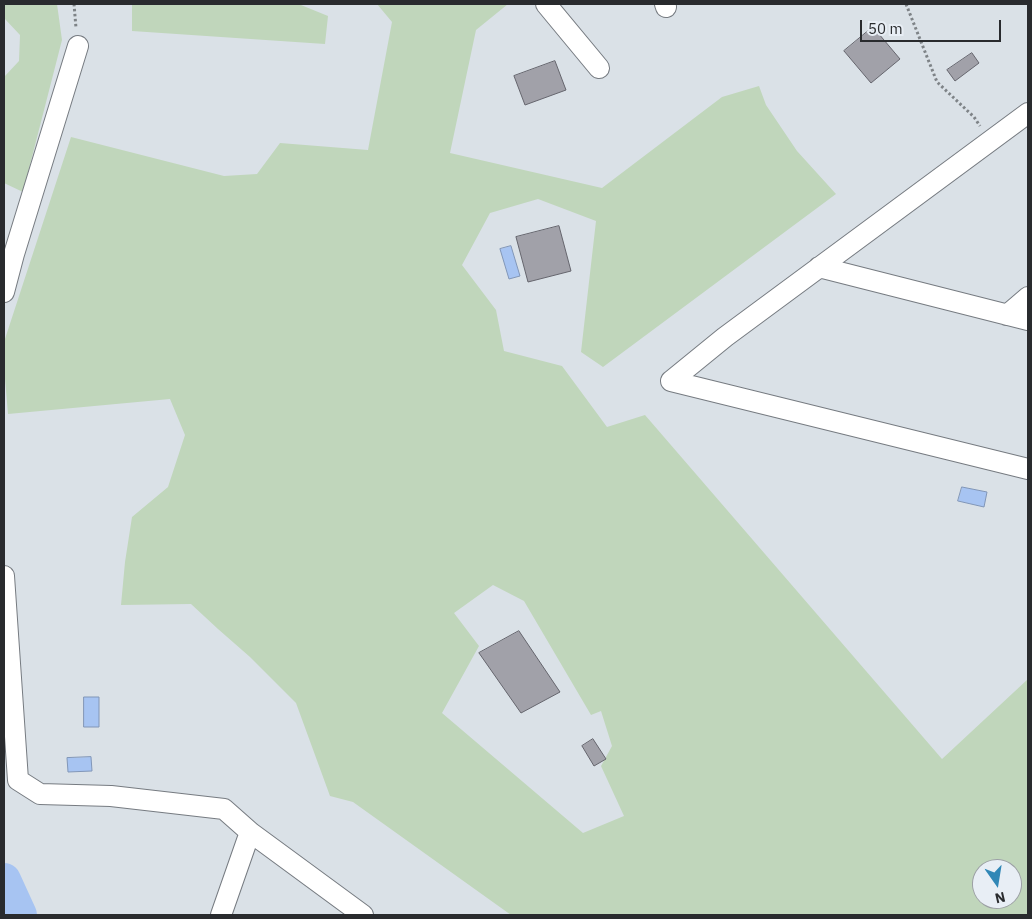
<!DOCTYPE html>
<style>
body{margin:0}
#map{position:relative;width:1032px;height:919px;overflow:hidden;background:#dae1e7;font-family:"IBM Plex Sans",sans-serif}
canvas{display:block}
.frame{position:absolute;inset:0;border:5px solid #292b2e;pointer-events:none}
.north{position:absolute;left:972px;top:859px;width:50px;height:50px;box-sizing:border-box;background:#e8eef5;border:1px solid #9ca0a5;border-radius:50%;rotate:167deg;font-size:14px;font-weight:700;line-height:20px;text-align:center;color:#292b2e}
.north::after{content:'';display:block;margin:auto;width:18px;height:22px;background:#3187b6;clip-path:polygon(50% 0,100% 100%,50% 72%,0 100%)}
.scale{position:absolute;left:860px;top:20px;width:141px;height:22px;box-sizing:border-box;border:2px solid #292b2e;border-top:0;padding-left:6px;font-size:15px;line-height:18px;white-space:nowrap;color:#292b2e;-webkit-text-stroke:4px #e8eef5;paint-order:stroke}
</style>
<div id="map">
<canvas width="1032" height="919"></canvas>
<div class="frame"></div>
<div class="north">N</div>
<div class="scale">50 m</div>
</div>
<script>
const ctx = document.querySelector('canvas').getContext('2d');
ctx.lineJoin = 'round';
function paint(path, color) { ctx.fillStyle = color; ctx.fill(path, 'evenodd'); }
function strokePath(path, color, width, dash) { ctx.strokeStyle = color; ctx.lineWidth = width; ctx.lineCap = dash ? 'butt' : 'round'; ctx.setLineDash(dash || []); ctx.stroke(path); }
paint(new Path2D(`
 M 4,4 L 57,4 L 62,40 L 23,192 L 4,183 L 4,77 L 19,61 L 20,35 L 4,18 Z
 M 132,4 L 300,4 L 301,5 L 328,16 L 325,44 L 132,31 Z
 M 377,4 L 508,4 L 476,30 L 450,153 L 602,188 L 722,97 L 759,86 L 766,105 L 797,151 L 836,194 L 603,367 L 581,352 L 596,221 L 538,199 L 490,213 L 462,265 L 496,310 L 504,351 L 562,366 L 607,427 L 645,415 L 942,759 L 1028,679 L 1028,915 L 511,915 L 353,802 L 330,796 L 296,703 L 250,657 L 218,629 L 191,604 L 121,605 L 125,562 L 132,517 L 168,487 L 185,435 L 170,399 L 8,414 L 4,367 L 4,342 L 71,137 L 224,176 L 257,174 L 280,143 L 368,150 L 392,22 ZM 493,585 L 524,601 L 591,715 L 601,711 L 612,746 L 601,766 L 624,816 L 583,833 L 442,713 L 479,646 L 454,613 ZM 982,869 L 1012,869 L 1012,899 L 982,899 Z`), '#c0d6bb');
const water = new Path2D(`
 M 511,246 L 520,276 L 509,279 L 500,249 Z
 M 962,487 L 987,492 L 984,507 L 958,501 Z
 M 84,697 L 99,697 L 99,727 L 84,727 Z
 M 91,757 L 92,771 L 68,772 L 67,758 Z`);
paint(water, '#a7c4f2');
strokePath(water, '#8196b7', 1);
strokePath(new Path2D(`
 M 4,880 L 20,915`), '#a7c4f2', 34);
const building = new Path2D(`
 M 873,27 L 900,59 L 871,83 L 844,51 Z
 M 972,53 L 979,63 L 955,81 L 947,70 Z
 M 555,61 L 566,90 L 525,105 L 514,76 Z
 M 559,226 L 571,271 L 528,282 L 516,237 Z
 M 519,631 L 560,692 L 521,713 L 479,653 Z
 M 593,739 L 606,759 L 594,766 L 582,746 Z`);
paint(building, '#a1a1a9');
strokePath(building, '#65656d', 1);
const minor = new Path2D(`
 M 546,4 L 599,68
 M 665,4 L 666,7
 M 819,267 L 1028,320
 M 4,292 L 14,254 L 78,46
 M 1007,315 L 1028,297
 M 671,381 L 725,337 L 1028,113
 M 671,381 L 1028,469
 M 4,576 L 18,780 L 40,794 L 111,796 L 224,809 L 250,832 L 363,915
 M 221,915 L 250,832`);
strokePath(minor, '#767b81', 22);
strokePath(new Path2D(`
 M 74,4 L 76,28
 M 906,4 L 937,82 L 974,117 L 980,126`), '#7e8387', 3, [2.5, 2.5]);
strokePath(minor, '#fff', 20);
</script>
